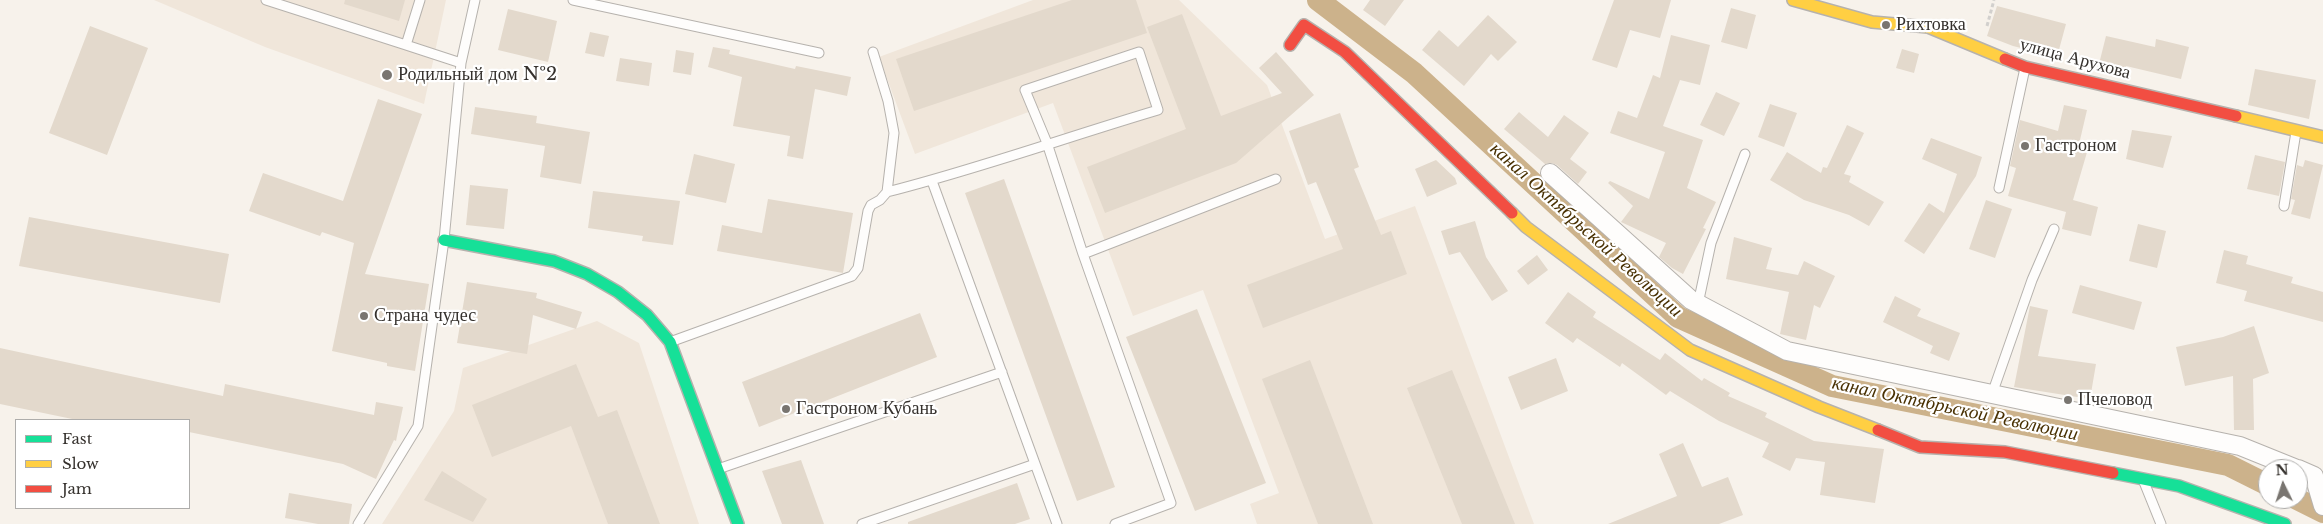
<!DOCTYPE html>
<meta charset="utf-8">
<style>
body{margin:0}
#map{position:relative;width:2323px;height:524px;overflow:hidden;background:#f7f2eb;font-family:"Libre Baskerville",serif}
canvas{display:block}
.legend{position:absolute;left:15px;top:419px;width:175px;height:90px;box-sizing:border-box;background:#fff;border:1px solid #aeadab;margin:0;padding:6px 9px;list-style:none;font-size:15px;color:#35312d}
.legend li{display:flex;align-items:center;gap:10px;height:25px}
.legend b{width:25px;border:1px solid #aeadab}
.north{position:absolute;left:2258px;top:459px;width:50px;height:50px;box-sizing:border-box;background:#fff;border:1px solid #aeadab;border-radius:50%;rotate:356deg;font-size:14px;font-weight:700;line-height:20px;text-align:center;color:#35312d}
.north::after{content:'';display:block;margin:auto;width:18px;height:22px;background:#797570;clip-path:polygon(50% 0,100% 100%,50% 72%,0 100%)}
</style>
<div id="map">
<canvas width="2323" height="524"></canvas>
<ul class="legend">
<li><b style="height:6px;background:#16e098"></b>Fast</li>
<li><b style="height:6px;background:#ffcf43"></b>Slow</li>
<li><b style="height:6px;background:#f24e42"></b>Jam</li>
</ul>
<div class="north">N</div>
</div>
<script>
const ctx = document.querySelector('canvas').getContext('2d');
ctx.lineJoin = 'round';
function paint(path, color) { ctx.fillStyle = color; ctx.fill(path, 'evenodd'); }
function strokePath(path, color, width, dash) { ctx.strokeStyle = color; ctx.lineWidth = width; ctx.lineCap = dash ? 'butt' : 'round'; ctx.setLineDash(dash || []); ctx.stroke(path); }
function write(font, color, halo, rows, align = 'center') {
  ctx.font = font + ' "Libre Baskerville",serif'; ctx.lineWidth = 4.5; ctx.setLineDash([]); ctx.textBaseline = 'middle'; ctx.strokeStyle = halo; ctx.fillStyle = color; for (const [text, x, y, turn = 0] of rows) {
    ctx.save(); ctx.translate(x, y); ctx.rotate((+turn || 0) * Math.PI / 180); ctx.textAlign = isNaN(turn) ? turn : align; if (halo) ctx.strokeText(text, 0, 0); ctx.fillText(text, 0, 0); ctx.restore();
  }
}
paint(new Path2D(`
 M 154,0 L 446,0 L 424,104 L 265,47 Z
 M 1033,0 L 1179,0 L 1267,85 L 1325,239 L 1415,206 L 1534,524 L 1257,524 L 1250,504 L 1279,493 L 1203,290 L 1133,316 L 1053,103 L 915,154 L 879,57 Z
 M 597,321 L 639,343 L 699,524 L 382,524 L 454,411 L 463,368 Z`), '#f0e6da');
strokePath(new Path2D(`
 M 1318,0 L 1414,73 L 1678,317 L 1832,386 L 2228,465 L 2268,485
 M 2297,499 L 2323,512`), '#ccb28b', 22);
paint(new Path2D(`
 M 345,0 L 405,0 L 399,21 L 344,4 Z
 M 1072,0 L 1136,0 L 1147,33 L 914,111 L 896,59 Z
 M 1370,0 L 1404,0 L 1385,26 L 1363,10 Z
 M 1614,0 L 1671,0 L 1660,38 L 1630,30 L 1617,68 L 1592,60 Z
 M 1997,6 L 2066,24 L 2057,57 L 2013,46 L 1987,36 Z
 M 1731,8 L 1756,15 L 1747,49 L 1721,42 Z
 M 508,9 L 557,21 L 548,62 L 498,50 Z
 M 1182,14 L 1221,116 L 1282,93 L 1259,68 L 1276,52 L 1314,95 L 1236,163 L 1105,213 L 1087,167 L 1186,129 L 1147,27 Z
 M 1488,15 L 1517,42 L 1498,61 L 1491,54 L 1464,86 L 1422,50 L 1439,30 L 1458,47 Z
 M 90,26 L 148,48 L 107,155 L 49,133 Z
 M 590,32 L 609,36 L 604,57 L 585,53 Z
 M 1671,35 L 1710,45 L 1700,85 L 1680,80 L 1663,126 L 1703,140 L 1687,188 L 1716,202 L 1703,228 L 1706,229 L 1683,274 L 1672,268 L 1659,257 L 1666,243 L 1621,222 L 1633,206 L 1608,183 L 1610,181 L 1649,199 L 1665,152 L 1610,133 L 1618,111 L 1637,118 L 1653,75 L 1660,78 Z
 M 2106,36 L 2155,47 L 2156,39 L 2189,47 L 2181,79 L 2126,66 L 2125,73 L 2098,68 Z
 M 713,47 L 730,50 L 729,54 L 795,69 L 796,66 L 851,77 L 847,96 L 815,89 L 803,159 L 787,156 L 790,136 L 733,126 L 742,77 L 708,67 Z
 M 1902,49 L 1919,54 L 1914,73 L 1896,68 Z
 M 676,50 L 694,53 L 691,75 L 673,72 Z
 M 620,58 L 652,63 L 649,86 L 616,81 Z
 M 2255,69 L 2316,80 L 2309,119 L 2248,105 Z
 M 1716,92 L 1740,103 L 1724,136 L 1700,125 Z
 M 378,99 L 422,114 L 365,274 L 429,284 L 415,371 L 387,366 L 387,363 L 332,351 L 354,243 L 322,232 L 320,236 L 249,211 L 263,173 L 343,201 Z
 M 1770,104 L 1797,113 L 1784,147 L 1758,137 Z
 M 2064,105 L 2087,110 L 2080,140 L 2090,142 L 2073,200 L 2098,207 L 2091,236 L 2062,229 L 2066,212 L 2008,196 L 2016,168 L 2010,166 L 2020,120 L 2058,131 Z
 M 475,107 L 537,116 L 536,123 L 590,132 L 581,184 L 540,177 L 545,146 L 471,134 Z
 M 1519,112 L 1548,137 L 1564,115 L 1589,133 L 1570,159 L 1587,172 L 1578,184 L 1557,165 L 1552,163 L 1545,164 L 1504,129 Z
 M 1340,113 L 1359,167 L 1354,169 L 1381,235 L 1391,231 L 1407,274 L 1263,328 L 1247,285 L 1343,249 L 1316,182 L 1308,185 L 1289,131 Z
 M 1847,125 L 1864,133 L 1844,174 L 1851,176 L 1849,182 L 1884,202 L 1869,226 L 1849,215 L 1804,200 L 1770,180 L 1787,152 L 1821,173 L 1823,167 L 1827,168 Z
 M 2132,130 L 2172,136 L 2163,168 L 2126,159 Z
 M 1931,138 L 1982,157 L 1976,176 L 1924,254 L 1904,241 L 1929,203 L 1944,213 L 1957,174 L 1922,159 Z
 M 694,154 L 735,164 L 726,203 L 685,194 Z
 M 2255,155 L 2285,162 L 2279,196 L 2247,189 Z
 M 1436,160 L 1455,178 L 1457,184 L 1427,197 L 1415,169 Z
 M 2305,160 L 2323,165 L 2310,219 L 2291,214 L 2295,200 L 2291,199 L 2297,165 L 2303,167 Z
 M 1004,179 L 1115,487 L 1077,501 L 965,193 Z
 M 470,185 L 508,189 L 504,229 L 466,225 Z
 M 593,191 L 680,201 L 673,245 L 642,241 L 643,236 L 588,228 Z
 M 768,199 L 853,213 L 843,273 L 717,251 L 722,225 L 762,233 Z
 M 1986,200 L 2012,209 L 1995,258 L 1969,249 Z
 M 29,217 L 229,254 L 220,303 L 19,266 Z
 M 1475,221 L 1486,257 L 1508,291 L 1492,301 L 1460,252 L 1449,255 L 1441,231 Z
 M 2138,224 L 2166,231 L 2157,268 L 2129,261 Z
 M 1734,237 L 1772,248 L 1766,269 L 1798,275 L 1804,261 L 1835,276 L 1820,308 L 1814,305 L 1806,340 L 1780,334 L 1789,292 L 1726,279 Z
 M 2224,250 L 2248,256 L 2246,264 L 2293,277 L 2291,283 L 2323,292 L 2323,322 L 2244,301 L 2247,291 L 2216,283 Z
 M 1537,255 L 1548,270 L 1528,285 L 1517,271 Z
 M 467,282 L 537,293 L 536,298 L 582,312 L 576,329 L 533,315 L 527,354 L 457,343 Z
 M 2080,285 L 2142,302 L 2134,330 L 2072,313 Z
 M 1568,292 L 1596,312 L 1593,317 L 1660,360 L 1665,353 L 1702,381 L 1704,378 L 1730,393 L 1728,396 L 1767,413 L 1765,417 L 1814,441 L 1884,449 L 1875,503 L 1820,495 L 1825,462 L 1796,458 L 1790,471 L 1762,457 L 1769,443 L 1719,421 L 1670,391 L 1666,395 L 1622,363 L 1620,367 L 1577,338 L 1573,343 L 1545,323 Z
 M 1895,296 L 1921,309 L 1917,316 L 1960,333 L 1949,361 L 1930,353 L 1933,346 L 1883,322 Z
 M 2030,306 L 2048,310 L 2038,356 L 2096,364 L 2090,399 L 2014,387 Z
 M 1197,309 L 1266,483 L 1195,511 L 1126,337 Z
 M 920,313 L 937,357 L 759,427 L 742,382 Z
 M 2254,326 L 2269,373 L 2253,379 L 2254,430 L 2234,430 L 2233,376 L 2185,386 L 2176,347 L 2223,337 Z
 M 0,348 L 223,396 L 225,384 L 374,415 L 376,402 L 403,407 L 396,441 L 394,440 L 376,479 L 343,464 L 189,432 L 189,420 L 77,420 L 0,404 Z
 M 1556,358 L 1568,391 L 1521,410 L 1508,377 Z
 M 1310,360 L 1373,524 L 1318,524 L 1262,379 Z
 M 576,364 L 598,417 L 617,410 L 660,524 L 608,524 L 571,426 L 492,457 L 472,405 Z
 M 1452,370 L 1515,524 L 1462,524 L 1407,388 Z
 M 1683,443 L 1702,487 L 1728,477 L 1743,515 L 1719,524 L 1608,524 L 1677,496 L 1659,454 Z
 M 801,460 L 824,524 L 782,524 L 762,471 Z
 M 442,471 L 487,499 L 473,522 L 424,500 Z
 M 1017,483 L 1030,519 L 1015,524 L 908,524 L 908,522 Z
 M 289,493 L 352,504 L 349,524 L 318,524 L 285,518 Z`), '#e3d9cc');
const lane = new Path2D(`
 M 266,0 L 406,45
 M 420,0 L 406,45 L 461,63
 M 573,0 L 819,53
 M 932,181 L 1057,524
 M 1999,188 L 2025,68
 M 887,192 C 978,169 1067,137 1158,110 L 1139,52 L 1025,90 L 1047,143 L 1083,254 L 1171,503 L 1115,524
 M 2284,206 L 2296,132
 M 1083,254 L 1276,179
 M 1698,304 L 1711,243 L 1745,154
 M 670,342 L 841,280 L 852,276 L 858,268 L 868,211 L 871,205 L 880,200 L 887,192 L 894,133 L 888,101 L 873,52
 M 1992,394 L 2032,280 L 2054,229
 M 718,469 L 1002,372
 M 2144,482 L 2161,524
 M 358,524 L 418,426 L 444,240 L 461,63 L 475,0
 M 862,524 L 1035,464`);
const street = new Path2D(`
 M 1550,173 L 1691,300 L 1787,351 L 2240,446 L 2297,469
 M 2298,469 L 2314,476 L 2323,506`);
const fast = new Path2D(`
 M 444,240 L 554,261 L 587,274 L 618,292 L 647,315 L 670,342 L 738,524
 M 2113,473 L 2179,486 L 2285,524`);
const slow = new Path2D(`
 M 1793,0 L 1872,22 L 1928,27 L 2005,59
 M 2236,116 L 2323,137
 M 1512,213 L 1526,227 L 1690,350 L 1819,407 L 1878,430`);
const jam = new Path2D(`
 M 1290,45 L 1304,25 L 1345,52 L 1512,213
 M 2005,59 L 2025,67 L 2236,116
 M 1878,430 L 1920,447 L 2005,452 L 2113,473`);
strokePath(lane, '#b6b2ad', 11);
strokePath(street, '#b6b2ad', 20);
strokePath(fast, '#b6b2ad', 14);
strokePath(slow, '#b6b2ad', 14);
strokePath(jam, '#b6b2ad', 14);
strokePath(new Path2D(`
 M 1987,26 L 1994,0`), '#d2d0cd', 3, [4, 2.5]);
strokePath(lane, '#fefdfc', 9);
strokePath(street, '#fefdfc', 18);
strokePath(fast, '#16e098', 11);
strokePath(slow, '#ffcf43', 11);
strokePath(jam, '#f24e42', 11);
for (const [x, y, r, color] of [
 [1886,25,5,"#797570"],
 [387,75,6,"#797570"],
 [2025,146,5,"#797570"],
 [364,316,5,"#797570"],
 [2068,400,5,"#797570"],
 [786,409,5,"#797570"]
]) { const dot = new Path2D(); dot.arc(x, y, r, 0, 2 * Math.PI); ctx.fillStyle = color; ctx.fill(dot); strokePath(dot, '#fff', 2); }
write('18px', '#35312d', '#fff', [
 ["Рихтовка",1896,25],
 ["Родильный дом №2",398,75],
 ["Гастроном",2035,146],
 ["Страна чудес",374,316],
 ["Пчеловод",2078,400],
 ["Гастроном Кубань",796,409]
], 'left');
write('18px', '#35312d', '#fff', [
 ["улица Арухова",2075,59,15]
]);
write('italic 19px', '#493103', '#fff', [
 ["канал Октябрьской Революции",1586,230,42],
 ["канал Октябрьской Революции",1955,409,12]
]);
</script>
